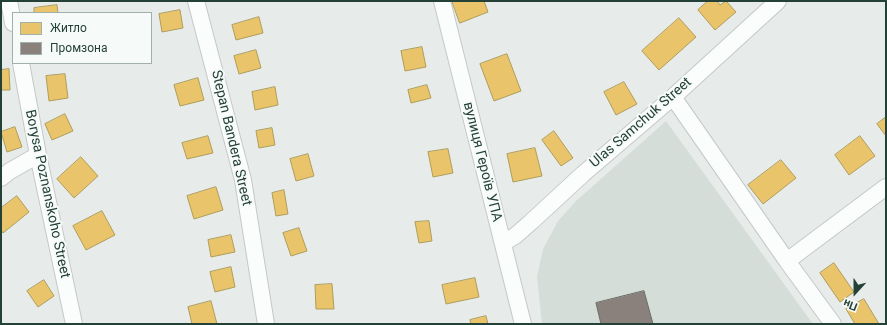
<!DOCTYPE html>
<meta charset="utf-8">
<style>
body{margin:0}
#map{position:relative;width:887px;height:325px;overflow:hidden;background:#e7ecea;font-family:Roboto,sans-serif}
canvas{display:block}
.frame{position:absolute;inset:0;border:2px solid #244137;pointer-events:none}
.legend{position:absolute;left:12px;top:12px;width:140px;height:52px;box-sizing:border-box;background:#f6faf8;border:1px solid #a2b0ab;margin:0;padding:5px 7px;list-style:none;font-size:12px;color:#244137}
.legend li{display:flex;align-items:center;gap:8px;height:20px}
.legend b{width:20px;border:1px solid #a2b0ab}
.north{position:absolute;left:835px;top:273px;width:40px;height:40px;-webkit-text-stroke:3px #f6faf8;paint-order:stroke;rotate:201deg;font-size:11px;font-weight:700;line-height:16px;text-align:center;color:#244137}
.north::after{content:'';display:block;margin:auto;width:14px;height:18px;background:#244137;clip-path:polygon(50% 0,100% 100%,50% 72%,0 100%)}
</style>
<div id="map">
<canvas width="887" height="325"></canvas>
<div class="frame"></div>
<ul class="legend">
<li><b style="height:11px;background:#e9c46a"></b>Житло</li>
<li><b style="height:11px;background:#8a817c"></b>Промзона</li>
</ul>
<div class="north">Пн</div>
</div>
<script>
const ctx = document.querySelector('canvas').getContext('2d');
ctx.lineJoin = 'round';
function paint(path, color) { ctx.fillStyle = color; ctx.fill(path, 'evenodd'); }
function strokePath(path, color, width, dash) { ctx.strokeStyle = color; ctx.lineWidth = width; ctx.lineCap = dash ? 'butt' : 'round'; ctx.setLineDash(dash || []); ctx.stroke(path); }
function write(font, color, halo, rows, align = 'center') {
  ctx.font = font + ' Roboto,sans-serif'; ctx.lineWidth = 4; ctx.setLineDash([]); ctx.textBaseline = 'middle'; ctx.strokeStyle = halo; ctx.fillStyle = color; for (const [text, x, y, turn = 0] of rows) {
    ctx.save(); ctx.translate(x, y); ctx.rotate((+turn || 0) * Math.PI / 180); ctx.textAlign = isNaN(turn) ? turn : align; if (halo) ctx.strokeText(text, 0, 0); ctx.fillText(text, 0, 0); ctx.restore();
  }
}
paint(new Path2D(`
 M 666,121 L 813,324 L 542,324 L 537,277 L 543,249 L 558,221 L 576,201 Z`), '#d5ddd9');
const homes = new Path2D(`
 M 452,1 L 484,1 L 488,12 L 460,23 Z
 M 708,1 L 717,1 L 720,5 L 726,1 L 736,12 L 715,30 L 698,10 Z
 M 57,5 L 58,13 L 34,13 L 34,8 Z
 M 180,10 L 183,28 L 162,32 L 159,14 Z
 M 259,17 L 263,33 L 236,40 L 232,25 Z
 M 679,18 L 696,37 L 659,70 L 642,51 Z
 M 422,47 L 426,67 L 405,71 L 401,51 Z
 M 256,50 L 261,68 L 239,74 L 234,56 Z
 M 507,54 L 521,91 L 494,101 L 480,64 Z
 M 9,69 L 10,90 L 1,90 L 1,70 Z
 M 65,74 L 68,98 L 49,101 L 46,76 Z
 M 198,78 L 204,100 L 180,106 L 174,85 Z
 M 624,82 L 637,104 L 616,115 L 604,92 Z
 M 427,85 L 431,98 L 411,103 L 408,90 Z
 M 275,87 L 278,105 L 255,110 L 252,92 Z
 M 65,114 L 73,131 L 52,140 L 45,124 Z
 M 886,117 L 886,136 L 877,124 Z
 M 15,127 L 22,147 L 7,152 L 1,132 Z
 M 272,128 L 275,145 L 259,148 L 256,131 Z
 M 554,131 L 573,158 L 561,166 L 542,140 Z
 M 208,136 L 213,153 L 187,159 L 182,143 Z
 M 860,136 L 875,156 L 849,175 L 835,155 Z
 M 535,148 L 542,176 L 513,182 L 507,154 Z
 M 448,149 L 453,173 L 433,177 L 428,152 Z
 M 308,154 L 314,176 L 296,181 L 290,159 Z
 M 81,157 L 98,176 L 74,198 L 57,179 Z
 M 781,160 L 796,178 L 763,204 L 748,185 Z
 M 216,187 L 223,210 L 194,219 L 187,196 Z
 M 284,190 L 288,214 L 276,216 L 272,193 Z
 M 17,196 L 29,212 L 3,233 L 1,230 L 1,208 Z
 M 102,211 L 115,235 L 86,250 L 73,226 Z
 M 429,221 L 432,241 L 419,243 L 415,222 Z
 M 299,228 L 307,251 L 291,256 L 283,233 Z
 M 231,235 L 235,252 L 211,257 L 208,240 Z
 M 834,263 L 854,292 L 840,302 L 820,273 Z
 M 231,267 L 235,287 L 215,292 L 210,272 Z
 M 475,278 L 479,297 L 446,304 L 442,285 Z
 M 44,280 L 54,296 L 38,307 L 27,291 Z
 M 332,284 L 334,309 L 316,309 L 315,285 Z
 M 864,299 L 879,324 L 855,324 L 846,309 Z
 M 211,301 L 217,324 L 192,324 L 188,307 Z
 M 486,316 L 488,324 L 471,324 L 470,320 Z`);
paint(homes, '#e9c46a');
strokePath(homes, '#ae9d5b', 1);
const industry = new Path2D(`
 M 644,291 L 653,324 L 601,324 L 596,303 Z`);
paint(industry, '#8a817c');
strokePath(industry, '#6b6e67', 1);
const minor = new Path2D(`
 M 9,1 L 13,23
 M 196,1 L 243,180 L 266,324
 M 442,1 L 523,324
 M 21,63 L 38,155 L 74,324
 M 673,97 L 787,261 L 833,324
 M 1,178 L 10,171 L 38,155
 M 503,243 L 515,236 L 531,222 L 583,174 L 673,97 L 778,1
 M 787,261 L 886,187`);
strokePath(minor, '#c4c9c7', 18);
strokePath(minor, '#fbfcfc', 16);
write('14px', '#244137', '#f6faf8', [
 ["Ulas Samchuk Street",641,123,-41],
 ["Stepan Bandera Street",231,138,77],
 ["вулиця Героїв УПА",482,162,76],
 ["Borysa Poznanskoho Street",47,194,78]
]);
</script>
